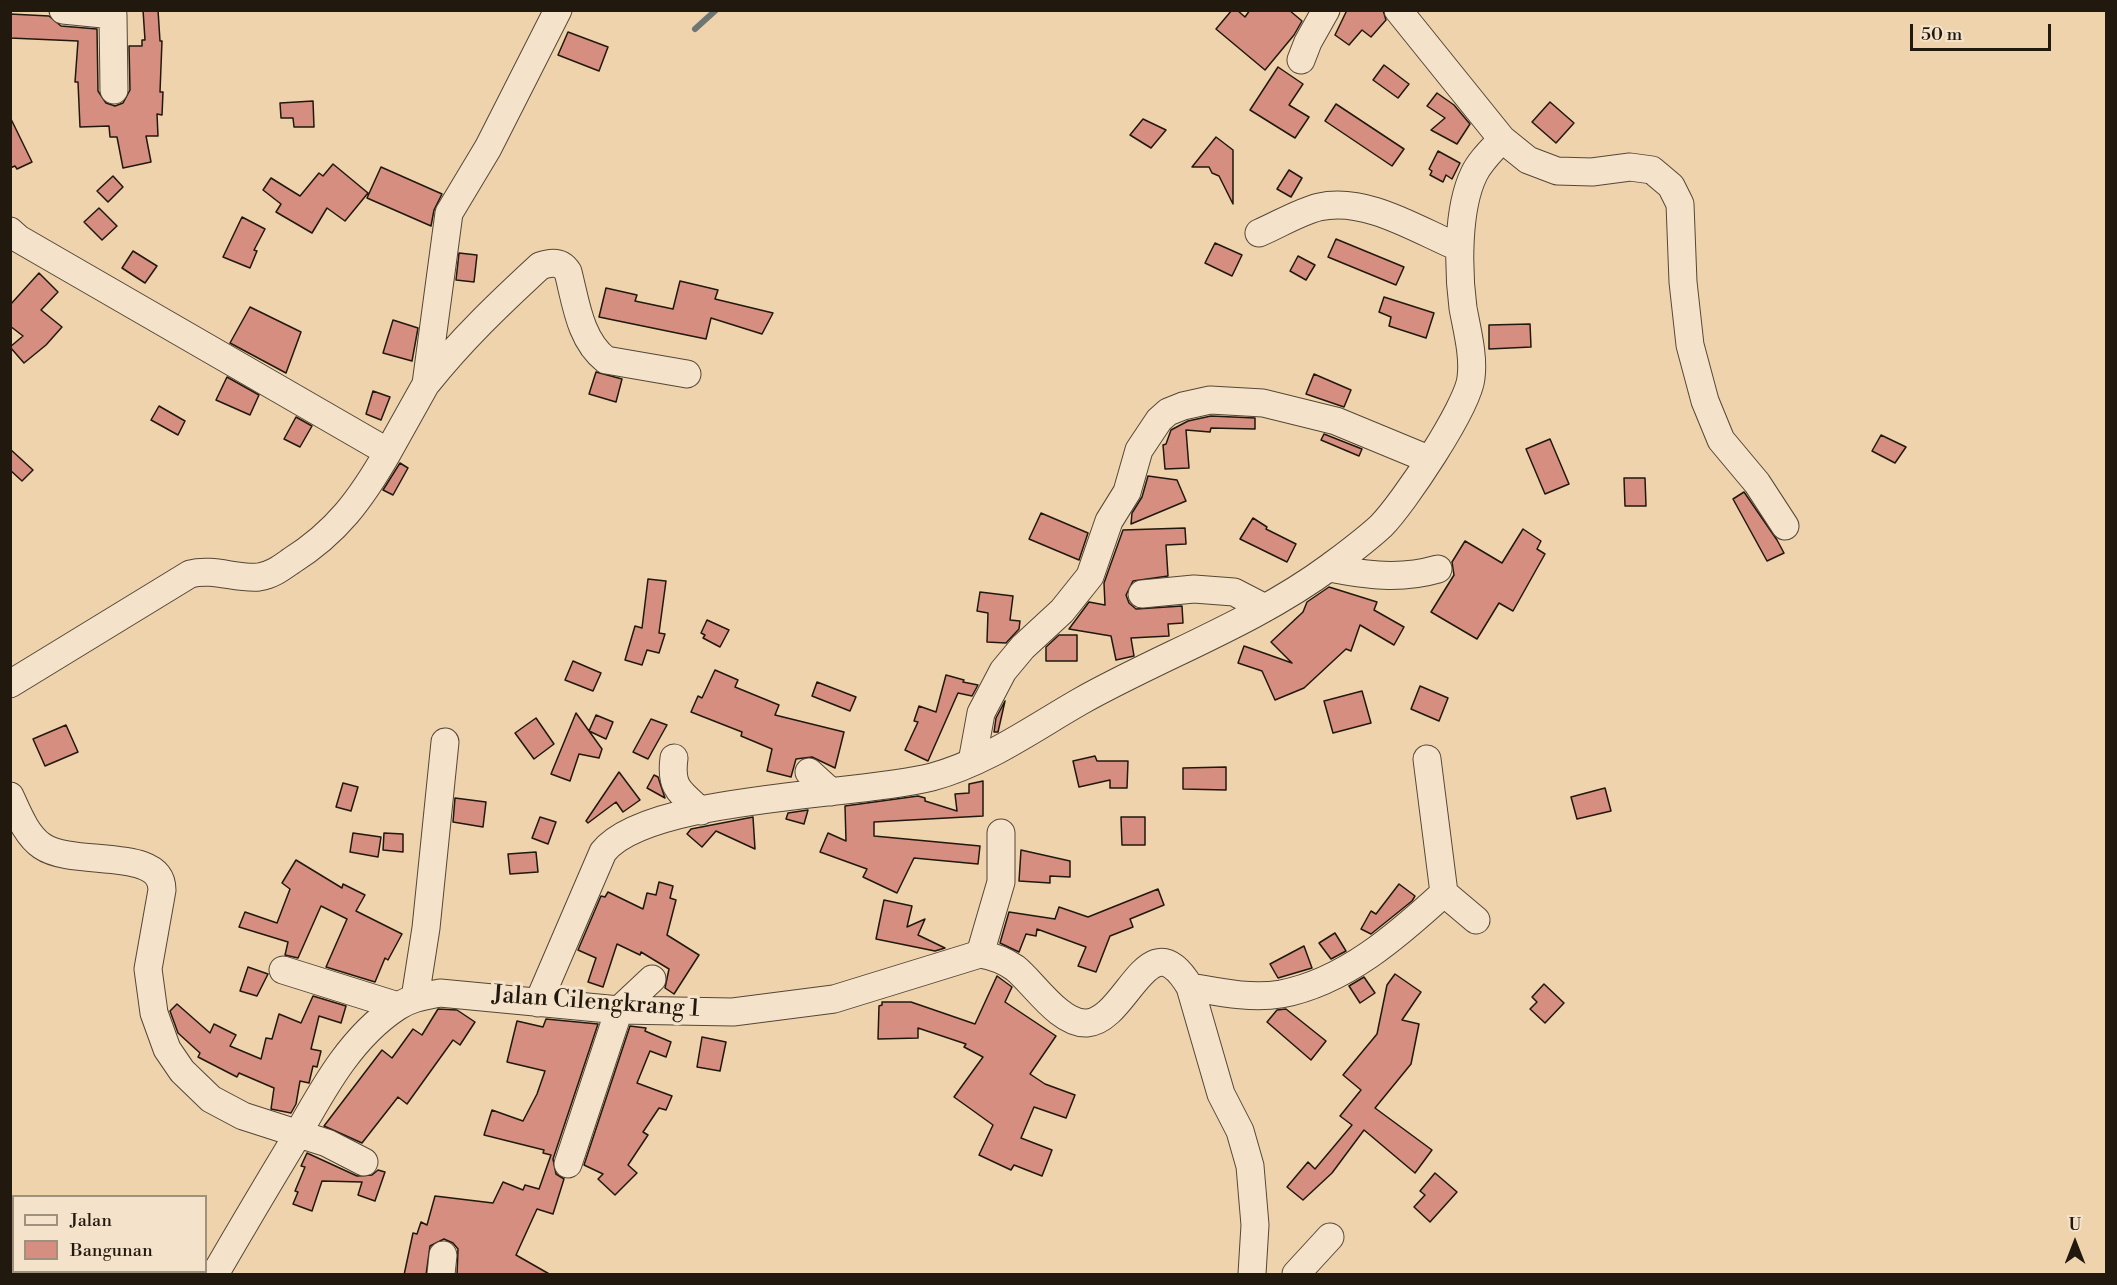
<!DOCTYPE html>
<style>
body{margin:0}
#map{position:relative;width:2117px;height:1285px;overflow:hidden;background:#eed3ad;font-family:"Libre Bodoni",serif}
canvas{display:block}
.frame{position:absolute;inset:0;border:12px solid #21180e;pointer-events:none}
.legend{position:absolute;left:12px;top:1195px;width:195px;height:78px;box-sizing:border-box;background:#f4e2ca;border:2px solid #a0917f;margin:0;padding:8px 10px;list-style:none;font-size:18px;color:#21180e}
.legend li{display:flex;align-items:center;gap:12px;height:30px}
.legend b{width:30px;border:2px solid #a0917f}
.north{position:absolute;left:2045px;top:1213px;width:60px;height:60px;-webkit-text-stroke:4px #f4e2ca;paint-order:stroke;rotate:0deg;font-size:16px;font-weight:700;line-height:24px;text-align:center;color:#21180e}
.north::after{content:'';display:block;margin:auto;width:21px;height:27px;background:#21180e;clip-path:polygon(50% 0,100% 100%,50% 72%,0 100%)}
.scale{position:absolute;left:1910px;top:24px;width:141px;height:27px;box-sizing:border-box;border:3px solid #21180e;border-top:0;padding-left:8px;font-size:18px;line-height:21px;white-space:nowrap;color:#21180e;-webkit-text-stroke:4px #f4e2ca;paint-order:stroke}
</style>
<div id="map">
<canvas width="2117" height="1285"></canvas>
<div class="frame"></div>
<ul class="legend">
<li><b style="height:8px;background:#f4e2ca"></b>Jalan</li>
<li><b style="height:16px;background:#d58e7f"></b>Bangunan</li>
</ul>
<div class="north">U</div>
<div class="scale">50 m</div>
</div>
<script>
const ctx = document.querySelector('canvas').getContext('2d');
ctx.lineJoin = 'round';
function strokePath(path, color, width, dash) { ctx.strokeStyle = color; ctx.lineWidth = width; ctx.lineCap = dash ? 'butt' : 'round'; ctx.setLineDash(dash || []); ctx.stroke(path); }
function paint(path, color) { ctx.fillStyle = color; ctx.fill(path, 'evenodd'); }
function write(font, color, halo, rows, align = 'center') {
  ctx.font = font + ' "Libre Bodoni",serif'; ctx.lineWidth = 6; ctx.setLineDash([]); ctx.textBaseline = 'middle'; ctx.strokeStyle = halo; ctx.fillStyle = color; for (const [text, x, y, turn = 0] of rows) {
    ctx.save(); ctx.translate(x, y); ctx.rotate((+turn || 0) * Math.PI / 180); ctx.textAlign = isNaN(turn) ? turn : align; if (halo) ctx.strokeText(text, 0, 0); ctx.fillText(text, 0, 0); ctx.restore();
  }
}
strokePath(new Path2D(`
 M 695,29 L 716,10`), '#6d7673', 6);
const building = new Path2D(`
 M 143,10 L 158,10 L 160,41 L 162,41 L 160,92 L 163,92 L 162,115 L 157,114 L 158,136 L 146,136 L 151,162 L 123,168 L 117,137 L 110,137 L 109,126 L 80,127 L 78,82 L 75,82 L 78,41 L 10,38 L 10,14 L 49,16 L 61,26 L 97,29 L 98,91 L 106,103 L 115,106 L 123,103 L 130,90 L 129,46 L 142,46 L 142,40 L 145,40 Z
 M 1232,10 L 1237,10 L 1245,17 L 1250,10 L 1289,10 L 1302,21 L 1294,35 L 1265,70 L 1216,29 Z
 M 1347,10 L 1383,10 L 1386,20 L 1371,37 L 1362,30 L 1349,45 L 1335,35 Z
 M 568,32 L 608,47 L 599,71 L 558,55 Z
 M 1384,65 L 1409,84 L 1398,98 L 1373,80 Z
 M 1278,67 L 1303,84 L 1289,105 L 1309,117 L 1295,138 L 1250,110 Z
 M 1437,93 L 1454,105 L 1470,124 L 1457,144 L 1431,130 L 1445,118 L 1427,106 Z
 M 313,101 L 314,127 L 294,127 L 293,118 L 281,118 L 280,103 Z
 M 1550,102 L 1574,123 L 1556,143 L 1532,122 Z
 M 1336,104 L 1404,149 L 1392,166 L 1325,121 Z
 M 10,117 L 32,162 L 17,169 L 15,166 L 10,168 Z
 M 1143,119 L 1166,130 L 1151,148 L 1130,135 Z
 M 1216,137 L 1233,150 L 1233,204 L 1219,176 L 1212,173 L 1209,167 L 1192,167 Z
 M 1438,151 L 1460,163 L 1452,179 L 1446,175 L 1443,182 L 1430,175 L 1432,171 L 1429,169 Z
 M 333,164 L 368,193 L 345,221 L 327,208 L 312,233 L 276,212 L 281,204 L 263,190 L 271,178 L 300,196 L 319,173 L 323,176 Z
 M 381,167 L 442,194 L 434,210 L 431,226 L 367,198 Z
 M 1289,170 L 1302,178 L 1291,197 L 1277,189 Z
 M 113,176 L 123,187 L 108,202 L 97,191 Z
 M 99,208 L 117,226 L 102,240 L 84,222 Z
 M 242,217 L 265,229 L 254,250 L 257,251 L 250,268 L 223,257 Z
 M 1336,239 L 1404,267 L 1396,285 L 1328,257 Z
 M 1215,243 L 1242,255 L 1232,276 L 1205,263 Z
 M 133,251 L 157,266 L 145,283 L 122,268 Z
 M 459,253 L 477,255 L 474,282 L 456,280 Z
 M 1298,256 L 1315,265 L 1306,280 L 1290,271 Z
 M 39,273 L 58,292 L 41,310 L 62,327 L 46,345 L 24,363 L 10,347 L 23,336 L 10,326 L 10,305 Z
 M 680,281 L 718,290 L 715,299 L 773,313 L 762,334 L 711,318 L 706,339 L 599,317 L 606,288 L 637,295 L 635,301 L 673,309 Z
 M 1384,297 L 1434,313 L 1426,338 L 1389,326 L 1391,317 L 1379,312 Z
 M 250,307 L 301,332 L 286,373 L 230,343 Z
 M 393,320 L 418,328 L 412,361 L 383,353 Z
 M 1530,324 L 1531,347 L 1489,349 L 1489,325 Z
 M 596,372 L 622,379 L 616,402 L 589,394 Z
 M 1314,374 L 1351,390 L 1344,407 L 1306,394 Z
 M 227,377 L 259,395 L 250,415 L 216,400 Z
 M 373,391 L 390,397 L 381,420 L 366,414 Z
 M 159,406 L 185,421 L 178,435 L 151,420 Z
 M 1211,416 L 1255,418 L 1255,429 L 1211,428 L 1210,432 L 1186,430 L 1189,468 L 1165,469 L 1163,445 L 1166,444 L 1171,430 L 1188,421 Z
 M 296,417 L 312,426 L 300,447 L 284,439 Z
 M 1324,434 L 1362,449 L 1359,456 L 1321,440 Z
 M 1881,435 L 1906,447 L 1895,463 L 1872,451 Z
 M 1550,439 L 1569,484 L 1545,494 L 1526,449 Z
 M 10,449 L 33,470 L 22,481 L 10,470 Z
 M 400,463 L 408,468 L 393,495 L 383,490 Z
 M 1148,476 L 1177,480 L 1186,501 L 1131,524 L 1132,513 L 1142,497 Z
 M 1624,478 L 1645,478 L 1646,506 L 1625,506 Z
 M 1744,492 L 1777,540 L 1784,553 L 1767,561 L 1733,499 Z
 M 1041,513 L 1088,533 L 1079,560 L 1029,539 Z
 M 1253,518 L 1267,527 L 1266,529 L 1296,544 L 1287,562 L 1240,539 Z
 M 1185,528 L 1186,544 L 1166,545 L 1168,576 L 1133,581 L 1126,595 L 1129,603 L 1136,609 L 1182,606 L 1183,623 L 1168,624 L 1169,636 L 1131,638 L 1134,656 L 1116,660 L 1111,636 L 1069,629 L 1089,602 L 1105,605 L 1104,583 L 1123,530 Z
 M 1523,529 L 1541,541 L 1537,549 L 1545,554 L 1513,611 L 1499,603 L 1477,639 L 1431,612 L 1454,575 L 1452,562 L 1465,541 L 1502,563 Z
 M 648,579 L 666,581 L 659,633 L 665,634 L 659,653 L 647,650 L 642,665 L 625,660 L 635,626 L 642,628 Z
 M 1329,587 L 1377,602 L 1374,610 L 1404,627 L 1394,645 L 1360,625 L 1351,651 L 1346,649 L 1304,688 L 1275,700 L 1262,671 L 1238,663 L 1244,646 L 1292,663 L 1271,642 L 1303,612 L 1307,602 Z
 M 980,592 L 1013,596 L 1010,620 L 1020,621 L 1019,629 L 1006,643 L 987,642 L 988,613 L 977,611 Z
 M 707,620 L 729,630 L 720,647 L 703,638 L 705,635 L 701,633 Z
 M 1059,635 L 1077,635 L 1077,661 L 1046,661 L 1046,647 Z
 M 573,661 L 601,673 L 593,691 L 565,680 Z
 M 715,670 L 738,680 L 735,687 L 779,705 L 775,715 L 844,732 L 835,768 L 812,757 L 796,759 L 791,777 L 767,771 L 772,749 L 741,736 L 742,732 L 691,712 L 698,696 L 702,698 Z
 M 946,675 L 964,680 L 963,682 L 978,685 L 972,696 L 958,693 L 928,761 L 905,750 L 918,722 L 914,721 L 919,706 L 936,712 Z
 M 817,682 L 856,697 L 850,711 L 812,696 Z
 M 1420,686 L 1448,698 L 1439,721 L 1411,709 Z
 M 1362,691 L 1371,723 L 1333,733 L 1324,701 Z
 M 1005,701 L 998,732 L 994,732 L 996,718 Z
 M 576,713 L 589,731 L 596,715 L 613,722 L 606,739 L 589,731 L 602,749 L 599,758 L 579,754 L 570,781 L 551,774 Z
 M 536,718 L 554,744 L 534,759 L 515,733 Z
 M 651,719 L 667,725 L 648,759 L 633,752 Z
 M 66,725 L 78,752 L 45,766 L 33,739 Z
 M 1095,756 L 1097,761 L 1128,761 L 1127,788 L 1110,788 L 1110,780 L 1079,787 L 1073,761 Z
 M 1226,767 L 1226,790 L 1183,789 L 1183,768 Z
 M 619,772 L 640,800 L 623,812 L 616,802 L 588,823 L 586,821 Z
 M 654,775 L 658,777 L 665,798 L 647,788 Z
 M 983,781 L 983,816 L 874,822 L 874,836 L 980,846 L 978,864 L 914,858 L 897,893 L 863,877 L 867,869 L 820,852 L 828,833 L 846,841 L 845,806 L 918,796 L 925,798 L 925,801 L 957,811 L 955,794 L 969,793 L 969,784 Z
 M 343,783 L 358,787 L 351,811 L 336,807 Z
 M 1605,788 L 1611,811 L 1577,819 L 1571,797 Z
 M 455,798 L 486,802 L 483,827 L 453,822 Z
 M 808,810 L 804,824 L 786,819 L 788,813 Z
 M 540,817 L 556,822 L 548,844 L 532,838 Z
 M 753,817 L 755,849 L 716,831 L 702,847 L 687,834 L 691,829 Z
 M 1121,817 L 1145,817 L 1145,845 L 1122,845 Z
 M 353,833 L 381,837 L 378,857 L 350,852 Z
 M 384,833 L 403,834 L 403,852 L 383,850 Z
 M 1021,850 L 1070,861 L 1070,877 L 1050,876 L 1050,883 L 1019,881 Z
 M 536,852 L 538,872 L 510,874 L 508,854 Z
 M 296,860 L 342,888 L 343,884 L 365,895 L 356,911 L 402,934 L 388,960 L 385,958 L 375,982 L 326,967 L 347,919 L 321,906 L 298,958 L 285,955 L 288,942 L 239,927 L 245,912 L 277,923 L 290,889 L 282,883 Z
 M 659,882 L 673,886 L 670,898 L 676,900 L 667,935 L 699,955 L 674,994 L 665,988 L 669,969 L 641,952 L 640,955 L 617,944 L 603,987 L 588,982 L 596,958 L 578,950 L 601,896 L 605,897 L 608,892 L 643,909 L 647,893 L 656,895 Z
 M 1399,884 L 1415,896 L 1412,901 L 1371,934 L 1361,929 L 1371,911 L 1376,914 Z
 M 1158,889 L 1164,905 L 1130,919 L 1133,927 L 1110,936 L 1096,972 L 1078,966 L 1086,947 L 1037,929 L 1036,936 L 1026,934 L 1019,952 L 1000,943 L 1009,912 L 1055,919 L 1059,907 L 1088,917 Z
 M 884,900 L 912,906 L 907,927 L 925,919 L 918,935 L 945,948 L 935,951 L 876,939 Z
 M 1335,933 L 1346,951 L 1331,959 L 1319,943 Z
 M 1304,946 L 1312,968 L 1278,978 L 1270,964 Z
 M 248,967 L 268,974 L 257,996 L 240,991 Z
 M 1395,974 L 1421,992 L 1402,1020 L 1419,1024 L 1411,1064 L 1375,1108 L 1432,1150 L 1415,1173 L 1364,1130 L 1332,1173 L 1303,1200 L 1287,1187 L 1308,1162 L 1315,1169 L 1352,1125 L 1340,1116 L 1361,1090 L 1343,1075 L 1377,1034 L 1387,985 Z
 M 997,976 L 1012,987 L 1005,1002 L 1056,1036 L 1030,1074 L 1045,1084 L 1075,1095 L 1066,1118 L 1034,1107 L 1021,1138 L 1052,1150 L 1042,1176 L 1014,1165 L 1011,1170 L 979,1155 L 993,1125 L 954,1097 L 983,1057 L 964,1047 L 966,1044 L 918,1028 L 918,1038 L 878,1039 L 879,1006 L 882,1005 L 882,1002 L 911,1002 L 975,1024 Z
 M 1364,977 L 1375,993 L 1360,1003 L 1349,986 Z
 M 1544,984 L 1564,1003 L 1545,1023 L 1530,1009 L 1537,1002 L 1532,997 Z
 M 313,996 L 346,1006 L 341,1023 L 319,1016 L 311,1049 L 321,1051 L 317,1067 L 313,1066 L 309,1083 L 300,1081 L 296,1104 L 291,1113 L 271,1109 L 274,1088 L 239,1073 L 237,1077 L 198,1057 L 200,1053 L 178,1033 L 170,1011 L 177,1004 L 210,1033 L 214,1024 L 236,1035 L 230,1046 L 261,1059 L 266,1038 L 272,1039 L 279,1014 L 301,1023 Z
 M 438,1009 L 457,1010 L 475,1022 L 460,1045 L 453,1040 L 407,1104 L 398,1097 L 362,1143 L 324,1126 L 382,1050 L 392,1058 L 413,1029 L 422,1035 Z
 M 1286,1009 L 1326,1041 L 1311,1060 L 1267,1022 L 1277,1010 Z
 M 546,1019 L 598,1024 L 553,1159 L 556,1174 L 564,1179 L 553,1214 L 537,1209 L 516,1255 L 551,1275 L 457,1275 L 458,1249 L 453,1243 L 444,1239 L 430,1246 L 426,1275 L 404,1275 L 413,1233 L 417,1234 L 421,1222 L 427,1225 L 435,1196 L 493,1203 L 503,1182 L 523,1190 L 525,1185 L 539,1189 L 551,1155 L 543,1153 L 544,1150 L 484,1135 L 492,1110 L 523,1121 L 537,1094 L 545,1071 L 507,1062 L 517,1021 L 543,1027 Z
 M 630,1026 L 646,1028 L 645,1031 L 671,1042 L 666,1057 L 650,1051 L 637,1083 L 672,1096 L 666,1110 L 659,1108 L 643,1132 L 648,1135 L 628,1165 L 637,1173 L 615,1195 L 598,1179 L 603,1174 L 584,1165 Z
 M 702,1037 L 726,1042 L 720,1071 L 697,1067 Z
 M 307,1153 L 357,1176 L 372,1175 L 378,1170 L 385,1172 L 375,1201 L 358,1195 L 362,1182 L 322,1181 L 312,1211 L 293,1204 L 298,1192 L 295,1191 L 305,1167 L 301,1166 Z
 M 1435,1173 L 1457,1192 L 1430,1222 L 1414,1207 L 1425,1195 L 1420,1191 Z`);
paint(building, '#d58e7f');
strokePath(building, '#21180e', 1.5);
const minor = new Path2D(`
 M 63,10 L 113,15 L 114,90
 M 1398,10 L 1502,139 L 1528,160 L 1557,171 L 1592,172 L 1630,167 L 1652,170 L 1671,186 L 1680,204 L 1683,282 L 1690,345 L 1705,401 L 1721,440 L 1757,483 L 1785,526
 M 1301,60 L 1308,42 L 1326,10
 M 10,231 L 19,239 L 388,452 L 426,384 L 449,213 L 488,148 L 558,10
 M 1259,233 C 1278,225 1299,212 1319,207 C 1366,196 1419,231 1460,248
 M 427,383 C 461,340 500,303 540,266 C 551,262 561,261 568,272 C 576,303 580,340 606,360 L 687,374
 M 1329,568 C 1367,575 1400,580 1438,569
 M 1142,594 L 1194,589 L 1234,592 L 1265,608
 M 10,684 L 190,574 C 213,568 236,579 259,577 C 272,575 281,568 291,561 C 337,532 361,499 388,452
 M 674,758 C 670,788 680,792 701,811
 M 972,762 L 981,713 L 1003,671 L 1023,647 L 1062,611 L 1090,576 L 1109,521 L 1127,492 L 1139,450 L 1159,420 L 1168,412 L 1183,406 L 1210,400 L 1263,403 L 1336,421 L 1428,459
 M 809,772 L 831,792
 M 10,796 C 18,813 26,835 42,846 C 74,868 162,846 162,890 L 148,969 L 154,1013 L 167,1049 L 182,1071 L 211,1099 L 243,1116 L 327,1143 L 364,1162
 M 1444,893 L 1476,920
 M 980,954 L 1001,882 L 1001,833
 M 283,970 L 398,1006
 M 1190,987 C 1219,992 1250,999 1281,994 C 1345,982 1398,935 1444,893 L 1427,759
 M 415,998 L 426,928 L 445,742
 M 538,1003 L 603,852 C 647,796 858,796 932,777 C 987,762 1032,729 1081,701 C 1163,655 1254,623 1331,566 C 1347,554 1366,540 1381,526 C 1403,504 1468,407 1471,378 C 1474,356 1467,330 1463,308 C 1458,270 1457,209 1474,174 C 1480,161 1492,150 1502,139
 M 568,1164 L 619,1010 L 652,979
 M 215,1274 C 240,1231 266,1187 292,1144 C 320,1095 348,1039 397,1007 C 410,998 425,996 440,993 L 619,1010 L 733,1012 L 834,999 L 980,954 C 992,956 1005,961 1015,968 C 1033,982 1060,1025 1087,1023 C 1128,1020 1148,916 1190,987 L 1221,1094 L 1240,1131 L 1250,1166 L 1255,1225 L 1252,1274
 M 441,1274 L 443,1255
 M 1296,1274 L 1330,1237`);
strokePath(minor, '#544736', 29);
strokePath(minor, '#f4e2ca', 27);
write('24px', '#21180e', '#f4e2ca', [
 ["Jalan Cilengkrang 1",596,1003,4]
]);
</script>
